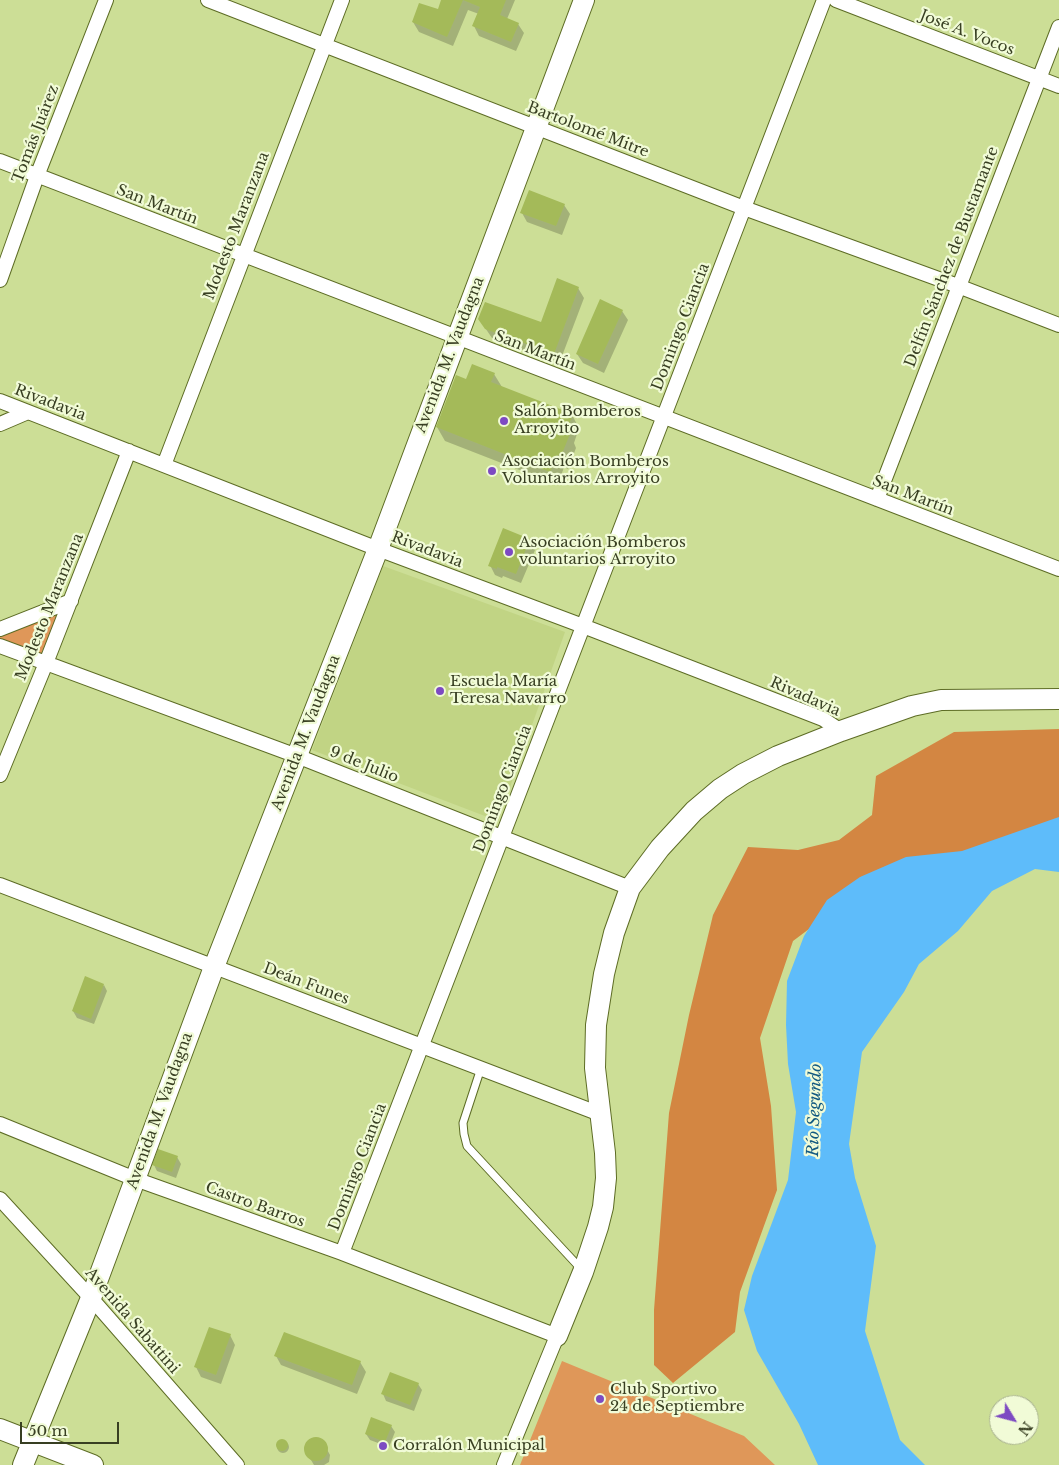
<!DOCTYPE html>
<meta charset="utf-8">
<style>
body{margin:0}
#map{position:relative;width:1059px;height:1465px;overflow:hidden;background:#ccde96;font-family:"Libre Baskerville",serif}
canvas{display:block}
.north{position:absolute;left:989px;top:1395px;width:50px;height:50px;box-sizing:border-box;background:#f1fbd7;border:1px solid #a7b08f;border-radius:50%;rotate:127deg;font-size:14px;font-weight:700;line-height:20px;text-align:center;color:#383f22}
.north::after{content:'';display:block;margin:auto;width:18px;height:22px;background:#7d4ac2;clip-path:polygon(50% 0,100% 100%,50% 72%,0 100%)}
.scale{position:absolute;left:20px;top:1422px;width:99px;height:22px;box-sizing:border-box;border:2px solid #383f22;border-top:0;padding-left:6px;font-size:15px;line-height:18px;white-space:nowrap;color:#383f22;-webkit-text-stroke:4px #f1fbd7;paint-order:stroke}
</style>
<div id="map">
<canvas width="1059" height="1465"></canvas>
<div class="north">N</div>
<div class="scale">50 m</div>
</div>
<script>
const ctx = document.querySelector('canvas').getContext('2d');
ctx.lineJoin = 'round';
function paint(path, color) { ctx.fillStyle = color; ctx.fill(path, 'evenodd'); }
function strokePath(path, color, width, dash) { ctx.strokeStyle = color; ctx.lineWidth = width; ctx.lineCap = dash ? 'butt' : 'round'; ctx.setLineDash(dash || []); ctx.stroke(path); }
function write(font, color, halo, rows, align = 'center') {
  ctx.font = font + ' "Libre Baskerville",serif'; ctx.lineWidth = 4.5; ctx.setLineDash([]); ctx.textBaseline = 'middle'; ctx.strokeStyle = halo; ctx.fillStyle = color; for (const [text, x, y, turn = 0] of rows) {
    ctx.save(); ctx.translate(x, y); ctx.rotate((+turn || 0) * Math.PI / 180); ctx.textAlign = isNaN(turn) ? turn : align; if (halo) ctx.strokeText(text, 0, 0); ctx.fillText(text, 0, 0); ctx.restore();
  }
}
paint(new Path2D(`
 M 383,566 L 565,632 L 498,821 L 312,750 Z`), '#c1d484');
paint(new Path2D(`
 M 58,614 L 40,657 L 0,640 L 0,633 Z
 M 562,1361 L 744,1436 L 775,1465 L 520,1465 Z`), '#df9759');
paint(new Path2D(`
 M 1059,729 L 1059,827 L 857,893 L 793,941 L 760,1038 L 771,1106 L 777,1190 L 740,1292 L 735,1332 L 673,1383 L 654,1365 L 654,1310 L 669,1113 L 689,1015 L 713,915 L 748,847 L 798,850 L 839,840 L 872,815 L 876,776 L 954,732 Z`), '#d38642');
paint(new Path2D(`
 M 1059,817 L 1059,872 L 1035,869 L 992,891 L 958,931 L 919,964 L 904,992 L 862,1052 L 849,1144 L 855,1178 L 876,1246 L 865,1331 L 900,1440 L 925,1465 L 818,1465 L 799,1424 L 757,1351 L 744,1310 L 752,1276 L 788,1180 L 796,1112 L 788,1064 L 786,1025 L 787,981 L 804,936 L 827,900 L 860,877 L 906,857 L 962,851 Z`), '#5ebcfa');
paint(new Path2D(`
 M 443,0 L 515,0 L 507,19 L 518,24 L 524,33 L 516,51 L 479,36 L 474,26 L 479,14 L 468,10 L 453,46 L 419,32 L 413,22 L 438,11 Z
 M 564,205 L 570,214 L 562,235 L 527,222 L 522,213 Z
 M 578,288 L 584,298 L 559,364 L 492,338 L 479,319 L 541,323 Z
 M 622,311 L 628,320 L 604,373 L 583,363 L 577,354 Z
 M 494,374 L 502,387 L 572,415 L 579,428 L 574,443 L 576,448 L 568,469 L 564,467 L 558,485 L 445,441 L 437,427 L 467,380 Z
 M 529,540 L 535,550 L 521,583 L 503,576 L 502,578 L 495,575 L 490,565 Z
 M 104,985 L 107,991 L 94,1024 L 77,1018 L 73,1011 Z
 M 177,1157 L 181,1164 L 176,1178 L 157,1171 L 154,1165 Z
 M 230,1335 L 235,1345 L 221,1384 L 201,1377 L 196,1367 Z
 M 276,1356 L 360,1362 L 366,1372 L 357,1394 L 281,1365 Z
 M 418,1384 L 422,1390 L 414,1411 L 386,1401 L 383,1394 Z
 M 391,1426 L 395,1432 L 389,1447 L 370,1440 L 366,1434 Z
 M 313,1439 L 323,1442 L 330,1455 L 329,1462 L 324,1465 L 314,1465 L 305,1450 L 308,1443 Z
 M277 1447a6 6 0 1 1 12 0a6 6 0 1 1-12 0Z`), '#0003');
paint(new Path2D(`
 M 441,0 L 506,0 L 500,15 L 519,23 L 511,42 L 472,26 L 480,7 L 463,0 L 447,37 L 412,22 L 419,3 L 438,9 Z
 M 529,190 L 565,204 L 556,226 L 520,213 Z
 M 557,278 L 579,287 L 554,354 L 485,329 L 478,319 L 485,302 L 541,322 Z
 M 600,299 L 623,310 L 598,364 L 576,354 Z
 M 472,364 L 495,373 L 491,382 L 573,414 L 566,432 L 570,434 L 561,456 L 557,455 L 550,472 L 436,427 L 456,375 L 466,379 Z
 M 503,528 L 530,539 L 516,574 L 497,567 L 497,569 L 488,566 Z
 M 85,976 L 104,984 L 91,1019 L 72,1011 Z
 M 158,1149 L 178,1156 L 172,1172 L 152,1165 Z
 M 209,1327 L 231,1334 L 216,1375 L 194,1367 Z
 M 284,1332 L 361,1361 L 352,1385 L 274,1356 Z
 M 390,1372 L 419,1383 L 410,1405 L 381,1394 Z
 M 371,1417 L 392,1425 L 385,1442 L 365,1434 Z
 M304 1449a12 12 0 1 1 24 0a12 12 0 1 1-24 0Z
 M276 1445a6 6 0 1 1 12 0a6 6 0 1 1-12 0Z`), '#a4ba59');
const service = new Path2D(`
 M 481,1068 L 463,1123 L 464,1134 L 467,1146 L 582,1270`);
const minor = new Path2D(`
 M 208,0 L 744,208 L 958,286 L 1059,325
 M 836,0 L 1059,86
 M 0,161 L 1059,569
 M 0,280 L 37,176 L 106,0
 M 0,401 L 378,549 L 583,626 L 823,719 L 841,731
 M 0,424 L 28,412
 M 164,465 L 342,0
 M 877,499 L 1059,27
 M 0,629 L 71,601
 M 0,646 L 297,756 L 630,888
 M 0,775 L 46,663 L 129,451
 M 0,885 L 600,1114
 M 0,1124 L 135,1179 L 342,1253 L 557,1336 L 504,1465
 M 0,1199 L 91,1298 L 237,1465
 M 342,1253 L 824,0`);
const secondary = new Path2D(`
 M 557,1336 L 583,1272 L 598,1227 L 603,1207 L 606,1178 L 605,1153 L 595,1068 L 596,1025 L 604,974 L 614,933 L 630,888 L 660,848 L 694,811 L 720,789 L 743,774 L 778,756 L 841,731 L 912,706 L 941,700 L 1059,699
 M 0,1429 L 93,1465
 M 23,1465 L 91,1298 L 214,967 L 378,549 L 584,0`);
strokePath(service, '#5d6c25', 9);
strokePath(minor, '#5d6c25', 16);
strokePath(secondary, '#5d6c25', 22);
strokePath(service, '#fff', 7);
strokePath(minor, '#fff', 14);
strokePath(secondary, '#fff', 20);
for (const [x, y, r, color] of [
 [504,421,5,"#7d4ac2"],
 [492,471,5,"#7d4ac2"],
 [509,552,5,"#7d4ac2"],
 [440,691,5,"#7d4ac2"],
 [600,1399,5,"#7d4ac2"],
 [383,1446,5,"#7d4ac2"]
]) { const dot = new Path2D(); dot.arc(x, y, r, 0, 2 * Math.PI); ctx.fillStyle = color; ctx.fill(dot); strokePath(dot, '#f1fbd7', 2); }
write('15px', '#383f22', '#f1fbd7', [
 ["José A. Vocos",967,33,21],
 ["Bartolomé Mitre",588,130,21],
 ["Tomás Juárez",36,134,-69],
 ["San Martín",157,205,21],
 ["Modesto Maranzana",237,226,-69],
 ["Delfín Sánchez de Bustamante",952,257,-69],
 ["Domingo Ciancia",681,327,-69],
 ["San Martín",535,351,21],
 ["Avenida M. Vaudagna",450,355,-69],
 ["Rivadavia",50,403,21],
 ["San Martín",913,496,21],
 ["Rivadavia",427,550,21],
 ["Modesto Maranzana",50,607,-68],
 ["Rivadavia",805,697,24],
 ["Avenida M. Vaudagna",306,733,-69],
 ["9 de Julio",364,765,22],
 ["Domingo Ciancia",503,789,-69],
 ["Deán Funes",306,984,21],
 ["Avenida M. Vaudagna",160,1111,-70],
 ["Domingo Ciancia",358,1167,-69],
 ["Castro Barros",255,1205,20],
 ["Avenida Sabattini",132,1321,49]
]);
write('15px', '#383f22', '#f1fbd7', [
 ["Salón Bomberos",514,412],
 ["Arroyito",514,429],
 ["Asociación Bomberos",502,462],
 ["Voluntarios Arroyito",502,479],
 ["Asociación Bomberos",519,543],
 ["voluntarios Arroyito",519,560],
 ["Escuela María",450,682],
 ["Teresa Navarro",450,699],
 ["Club Sportivo",610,1390],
 ["24 de Septiembre",610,1407],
 ["Corralón Municipal",393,1446]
], 'left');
write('italic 16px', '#125981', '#f1fbd7', [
 ["Río Segundo",815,1110,-88]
]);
</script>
